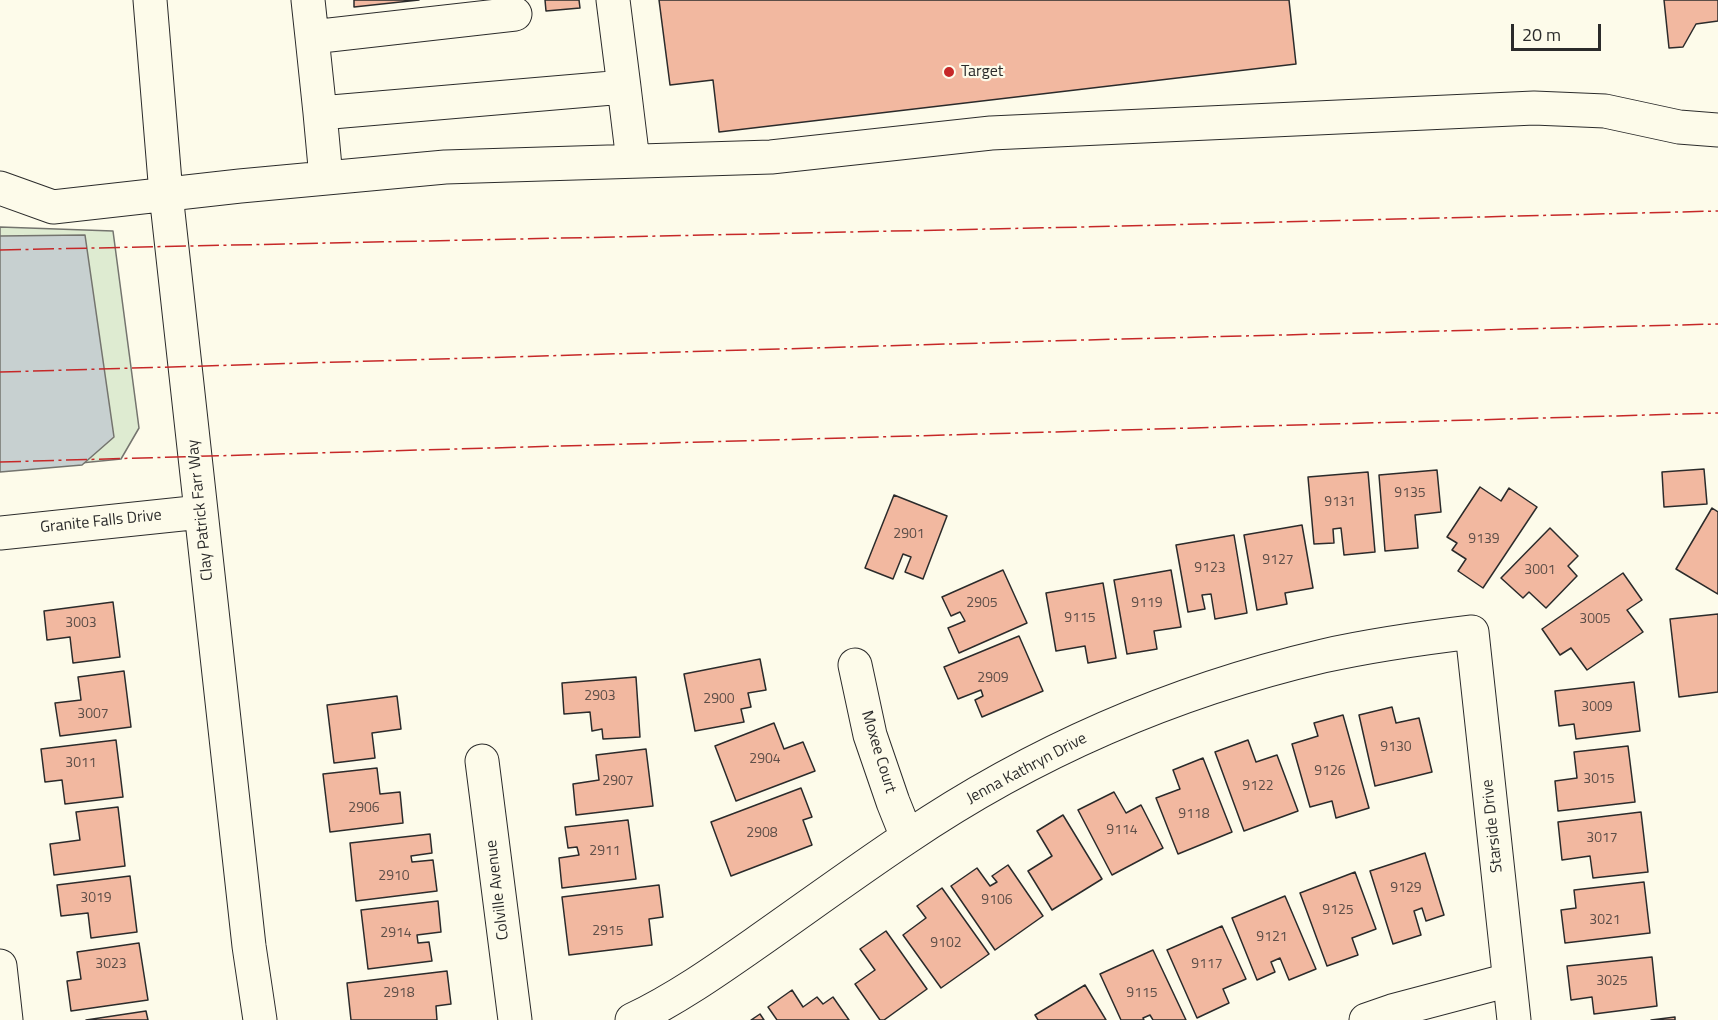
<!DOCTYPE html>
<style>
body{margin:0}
#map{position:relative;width:1718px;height:1020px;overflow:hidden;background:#fdfbea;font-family:"Titillium Web",sans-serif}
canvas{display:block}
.scale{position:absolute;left:1511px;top:24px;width:90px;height:27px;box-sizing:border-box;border:3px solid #2b2b2b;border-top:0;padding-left:8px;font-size:18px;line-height:21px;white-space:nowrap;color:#2b2b2b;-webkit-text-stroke:4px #fdfbea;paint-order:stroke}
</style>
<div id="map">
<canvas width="1718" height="1020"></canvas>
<div class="scale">20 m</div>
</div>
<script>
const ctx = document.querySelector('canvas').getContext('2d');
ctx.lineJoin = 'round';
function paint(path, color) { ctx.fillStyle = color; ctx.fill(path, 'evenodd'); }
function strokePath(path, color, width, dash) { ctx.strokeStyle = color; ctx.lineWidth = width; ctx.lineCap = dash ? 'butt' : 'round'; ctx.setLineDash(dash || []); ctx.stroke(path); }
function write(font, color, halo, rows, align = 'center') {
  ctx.font = font + ' "Titillium Web",sans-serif'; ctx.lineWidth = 4.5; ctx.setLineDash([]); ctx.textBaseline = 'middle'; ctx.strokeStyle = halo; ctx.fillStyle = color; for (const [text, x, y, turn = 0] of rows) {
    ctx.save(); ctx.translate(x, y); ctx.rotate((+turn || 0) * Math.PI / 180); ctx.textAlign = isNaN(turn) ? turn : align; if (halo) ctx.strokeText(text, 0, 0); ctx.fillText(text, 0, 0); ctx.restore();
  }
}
const green = new Path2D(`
 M 0,227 L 113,231 L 139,428 L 121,459 L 0,471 Z`);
paint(green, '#deebd1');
strokePath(green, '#74746e', 1.5);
const water = new Path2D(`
 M 85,235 L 114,437 L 82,465 L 0,472 L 0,236 Z`);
paint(water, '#c7d0d0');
strokePath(water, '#74746e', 1.5);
const building = new Path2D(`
 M 354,0 L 419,0 L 354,7 Z
 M 545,0 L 579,0 L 580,8 L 546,11 Z
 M 659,0 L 1289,0 L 1296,64 L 719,132 L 713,80 L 670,85 Z
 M 1664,0 L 1718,0 L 1718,21 L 1696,24 L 1683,47 L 1669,48 Z
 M 1704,469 L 1707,504 L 1664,507 L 1662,472 Z
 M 1437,470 L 1441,512 L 1415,515 L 1418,548 L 1385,551 L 1379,475 Z
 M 1368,472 L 1375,552 L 1344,555 L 1341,528 L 1333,529 L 1334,543 L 1314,544 L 1308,477 Z
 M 1480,487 L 1501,501 L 1509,488 L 1537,507 L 1483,588 L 1458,571 L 1466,559 L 1452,550 L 1457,543 L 1447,537 Z
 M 894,495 L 947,516 L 923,579 L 905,572 L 911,557 L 903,554 L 893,579 L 865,568 Z
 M 1712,508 L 1718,512 L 1718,594 L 1676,569 Z
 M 1302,525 L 1313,588 L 1285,593 L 1287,604 L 1257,610 L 1244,535 Z
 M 1550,528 L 1578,556 L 1568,566 L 1577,576 L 1546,608 L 1529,592 L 1523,598 L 1501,578 Z
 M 1234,535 L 1247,613 L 1215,619 L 1211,594 L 1202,595 L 1205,609 L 1188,612 L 1176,545 Z
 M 1003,570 L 1027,623 L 959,653 L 948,628 L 965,621 L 960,612 L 951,616 L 942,597 Z
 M 1171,570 L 1181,627 L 1154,631 L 1157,649 L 1127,654 L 1114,580 Z
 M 1623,573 L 1642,600 L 1627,610 L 1643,632 L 1587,670 L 1571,648 L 1560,655 L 1542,629 Z
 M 1103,583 L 1116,658 L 1088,663 L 1085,646 L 1056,651 L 1046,593 Z
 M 113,602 L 120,657 L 73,663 L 70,637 L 47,640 L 44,611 Z
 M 1718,614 L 1718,692 L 1679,697 L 1670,619 Z
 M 1019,636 L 1043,691 L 982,717 L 975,700 L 983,696 L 981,690 L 958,699 L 944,667 Z
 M 760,659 L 766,690 L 748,693 L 751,707 L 741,709 L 744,722 L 695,731 L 684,674 Z
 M 124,671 L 131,727 L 60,736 L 55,703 L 81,700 L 78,677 Z
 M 636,677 L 640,737 L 603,739 L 602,729 L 592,731 L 590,712 L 564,714 L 562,683 Z
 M 1634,682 L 1640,731 L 1576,739 L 1574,724 L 1559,726 L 1555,691 Z
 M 397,696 L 401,729 L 372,733 L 375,758 L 334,763 L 327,705 Z
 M 1392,707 L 1396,723 L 1419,718 L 1432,772 L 1375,786 L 1359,715 Z
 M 1343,715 L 1369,808 L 1336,818 L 1332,801 L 1310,807 L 1292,744 L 1318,736 L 1314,723 Z
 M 774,723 L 784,749 L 803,742 L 815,771 L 736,801 L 715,746 Z
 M 116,740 L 123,797 L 65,804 L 62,780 L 45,782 L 41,749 Z
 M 1248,740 L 1256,762 L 1277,755 L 1298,811 L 1244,831 L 1215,752 Z
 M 1628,746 L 1635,802 L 1558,811 L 1555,781 L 1577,778 L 1574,752 Z
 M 646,749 L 653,806 L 576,815 L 573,784 L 599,780 L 596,755 Z
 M 1203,758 L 1232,832 L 1178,854 L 1156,798 L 1180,789 L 1173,770 Z
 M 377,768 L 380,794 L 400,792 L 403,823 L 330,832 L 323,774 Z
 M 801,788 L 812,817 L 803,820 L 812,845 L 731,876 L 711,822 Z
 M 1114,792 L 1126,813 L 1141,805 L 1163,848 L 1112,875 L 1078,810 Z
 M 118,807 L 125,866 L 54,875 L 50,844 L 80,840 L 76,812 Z
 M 1641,812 L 1648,872 L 1593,878 L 1590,856 L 1562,860 L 1558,822 Z
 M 1063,815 L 1102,879 L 1052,910 L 1028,871 L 1052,856 L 1037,831 Z
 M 628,820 L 636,879 L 562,888 L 559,858 L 579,855 L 577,847 L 568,848 L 565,827 Z
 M 430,834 L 432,853 L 411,856 L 412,862 L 433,860 L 437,891 L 356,901 L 350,843 Z
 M 1425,853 L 1444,915 L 1426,921 L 1422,908 L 1414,911 L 1421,935 L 1393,944 L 1370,871 Z
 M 1008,865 L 1043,916 L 995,950 L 951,886 L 977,868 L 990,886 L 997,882 L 992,876 Z
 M 1355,872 L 1376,929 L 1352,938 L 1358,955 L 1327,966 L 1300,893 Z
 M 130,876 L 137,932 L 91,938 L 88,913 L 61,916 L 57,885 Z
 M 1644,882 L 1650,933 L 1565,943 L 1561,910 L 1576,908 L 1574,890 Z
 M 659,885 L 663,917 L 649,919 L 652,945 L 569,955 L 562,897 Z
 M 942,888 L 989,954 L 941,988 L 903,935 L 926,918 L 917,906 Z
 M 1285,896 L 1316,969 L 1289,980 L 1280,958 L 1271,962 L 1275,972 L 1257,980 L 1232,918 Z
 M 438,901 L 441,932 L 417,935 L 418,943 L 429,942 L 432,961 L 368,969 L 361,910 Z
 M 1222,926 L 1246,979 L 1223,989 L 1229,1003 L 1197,1018 L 1167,950 Z
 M 886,931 L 927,989 L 884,1020 L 880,1020 L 855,984 L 875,970 L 860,949 Z
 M 139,943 L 148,1000 L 71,1011 L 67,981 L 81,979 L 77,952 Z
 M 1153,950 L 1186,1020 L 1153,1020 L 1150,1015 L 1143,1018 L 1144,1020 L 1121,1020 L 1100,974 Z
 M 1652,957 L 1657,1006 L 1594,1014 L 1592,997 L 1571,1000 L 1567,966 Z
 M 447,971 L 451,1004 L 436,1006 L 437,1020 L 351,1020 L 347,983 Z
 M 1085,985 L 1106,1020 L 1038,1020 L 1035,1015 Z
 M 792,990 L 803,1007 L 817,997 L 823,1004 L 833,997 L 849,1020 L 777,1020 L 768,1007 Z
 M 146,1011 L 148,1020 L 86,1020 Z
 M 760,1014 L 764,1020 L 751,1020 Z
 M 1675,1017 L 1675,1020 L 1651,1020 Z`);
paint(building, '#f2b8a0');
strokePath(building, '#2b2b2b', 1.5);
const minor = new Path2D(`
 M 150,0 L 166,194 L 249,946 L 260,1020
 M 308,0 L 312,37
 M 613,0 L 624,87
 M 320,113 L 312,37 L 515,14
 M 326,178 L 320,113 L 624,87 L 633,161
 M 0,188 L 53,207 L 240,186 L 445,167 L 771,157 L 991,133 L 1534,108 L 1605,111 L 1679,127 L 1718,130
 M 0,533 L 201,512
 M 855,665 L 870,735 L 893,802 L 907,837
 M 482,761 L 515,1020
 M 0,966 L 6,1020
 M 632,1020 C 676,999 716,971 756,943 C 806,908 855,872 906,838 C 1033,752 1174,691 1323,656 C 1372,645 1422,638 1472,632 L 1514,1020
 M 1366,1020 L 1392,1011 L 1509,980`);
strokePath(minor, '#2b2b2b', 35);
strokePath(minor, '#fdfbea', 33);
strokePath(new Path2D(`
 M 0,250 L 1083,227 L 1718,211
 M 0,372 L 1084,340 L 1718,324
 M 0,462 L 1718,413`), '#c62828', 1.5, [21, 4.5, 3, 4.5]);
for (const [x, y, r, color] of [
 [949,72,6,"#c62828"]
]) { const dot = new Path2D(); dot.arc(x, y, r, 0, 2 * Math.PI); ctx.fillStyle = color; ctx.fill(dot); strokePath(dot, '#fdfbea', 2); }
write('14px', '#5d4e48', null, [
 ["9135",1410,494],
 ["9131",1340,503],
 ["2901",909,535],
 ["9139",1484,540],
 ["9127",1278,561],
 ["9123",1210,569],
 ["3001",1540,571],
 ["2905",982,604],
 ["9119",1147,604],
 ["9115",1080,619],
 ["3005",1595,620],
 ["3003",81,624],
 ["2909",993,679],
 ["2903",600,697],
 ["2900",719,700],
 ["3009",1597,708],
 ["3007",93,715],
 ["9130",1396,748],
 ["2904",765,760],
 ["3011",81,764],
 ["9126",1330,772],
 ["3015",1599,780],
 ["2907",618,782],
 ["9122",1258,787],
 ["2906",364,809],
 ["9118",1194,815],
 ["9114",1122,831],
 ["2908",762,834],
 ["3017",1602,839],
 ["2911",605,852],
 ["2910",394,877],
 ["9129",1406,889],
 ["3019",96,899],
 ["9106",997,901],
 ["9125",1338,911],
 ["3021",1605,921],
 ["2915",608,932],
 ["2914",396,934],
 ["9121",1272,938],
 ["9102",946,944],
 ["3023",111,965],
 ["9117",1207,965],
 ["3025",1612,982],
 ["2918",399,994],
 ["9115",1142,994]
]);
write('16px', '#2b2b2b', '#fdfbea', [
 ["Target",961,72]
], 'left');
write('16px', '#2b2b2b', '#fdfbea', [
 ["Clay Patrick Farr Way",201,510,-96],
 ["Granite Falls Drive",101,522,-6],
 ["Moxee Court",878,752,73],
 ["Jenna Kathryn Drive",1027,769,-28],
 ["Starside Drive",1493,826,-96],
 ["Colville Avenue",498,890,-97]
]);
</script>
